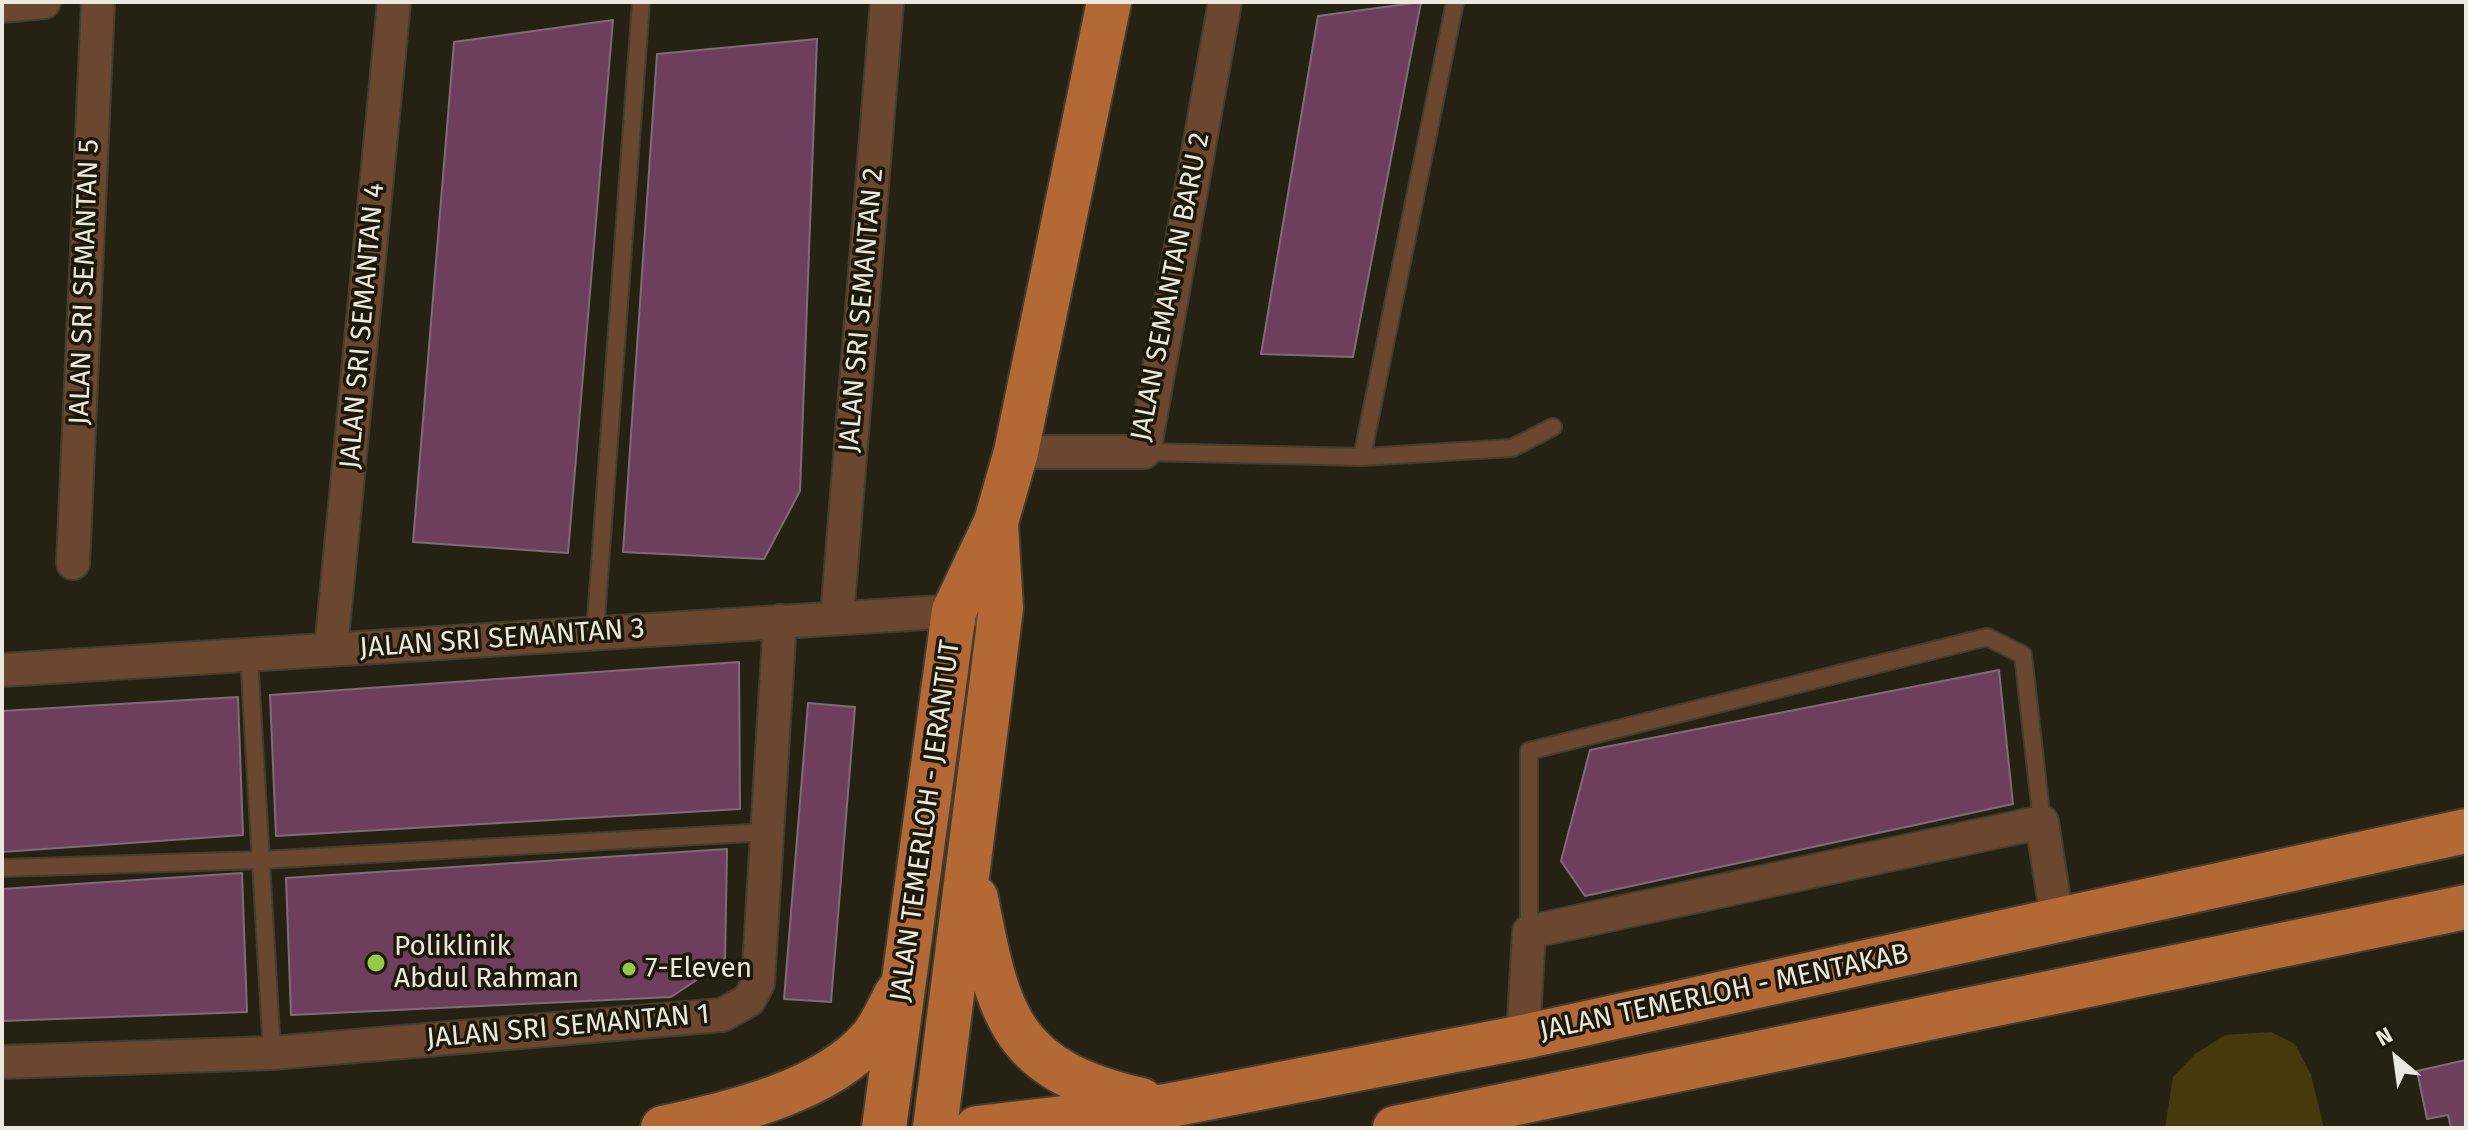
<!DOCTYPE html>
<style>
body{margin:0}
#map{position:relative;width:2468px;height:1130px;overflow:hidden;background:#262213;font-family:"Fira Sans",sans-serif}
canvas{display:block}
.frame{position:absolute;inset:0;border:4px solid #ebe8de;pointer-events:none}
.north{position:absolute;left:2356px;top:1018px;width:80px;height:80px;-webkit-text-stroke:6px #1d1909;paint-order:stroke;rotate:331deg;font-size:22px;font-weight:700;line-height:32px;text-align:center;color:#ebe8de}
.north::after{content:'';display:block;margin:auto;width:28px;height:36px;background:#ebe8de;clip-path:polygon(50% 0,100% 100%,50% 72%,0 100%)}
</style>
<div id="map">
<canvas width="2468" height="1130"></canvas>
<div class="frame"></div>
<div class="north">N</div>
</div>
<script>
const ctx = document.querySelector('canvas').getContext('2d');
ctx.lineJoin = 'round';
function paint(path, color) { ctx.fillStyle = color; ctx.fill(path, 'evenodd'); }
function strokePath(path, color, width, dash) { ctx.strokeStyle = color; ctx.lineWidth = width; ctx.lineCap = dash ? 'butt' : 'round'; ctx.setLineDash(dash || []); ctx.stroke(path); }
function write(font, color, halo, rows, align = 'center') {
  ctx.font = font + ' "Fira Sans",sans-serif'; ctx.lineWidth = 7; ctx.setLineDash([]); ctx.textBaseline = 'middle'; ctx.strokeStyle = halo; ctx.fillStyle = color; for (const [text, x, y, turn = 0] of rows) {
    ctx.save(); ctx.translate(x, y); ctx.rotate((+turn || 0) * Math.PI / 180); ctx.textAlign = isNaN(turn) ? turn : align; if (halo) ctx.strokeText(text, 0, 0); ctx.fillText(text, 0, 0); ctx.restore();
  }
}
paint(new Path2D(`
 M 2271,1032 L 2295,1044 L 2311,1075 L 2324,1128 L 2165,1128 L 2173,1077 L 2195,1054 L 2225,1035 Z`), '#453a0c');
const building = new Path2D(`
 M 1421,2 L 1353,357 L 1261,354 L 1318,16 Z
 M 613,20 L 568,553 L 413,542 L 454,42 Z
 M 817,39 L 800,491 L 764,559 L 623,552 L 657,54 Z
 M 739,662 L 740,809 L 276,836 L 270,695 Z
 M 1999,670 L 2013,804 L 1585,896 L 1561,861 L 1590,750 Z
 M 238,697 L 243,835 L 2,852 L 2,711 Z
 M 808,703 L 855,707 L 831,1002 L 784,999 Z
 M 727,849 L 725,961 L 671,997 L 291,1015 L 286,878 Z
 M 242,873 L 247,1012 L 2,1021 L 2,889 Z
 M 2466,1060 L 2466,1128 L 2451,1128 L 2448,1115 L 2427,1119 L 2417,1071 Z`);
paint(building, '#6e3e5d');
strokePath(building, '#7e6c77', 2);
const lane = new Path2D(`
 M 1144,452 L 1362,457 L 1512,448 L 1553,427
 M 1362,457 L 1455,2
 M 595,633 L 641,2
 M 249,655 L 272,1053
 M 2,868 L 261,860 L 769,832
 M 1529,932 L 1529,751 L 1987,637 L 2023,655 L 2042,822`);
const street = new Path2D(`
 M 2,6 L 44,2
 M 1016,452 L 1144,452 L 1225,2
 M 73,563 L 98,2
 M 837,617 L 887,2
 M 331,649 L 394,2
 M 2,670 L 974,610
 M 1523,1037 L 1529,932 L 2042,822 L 2057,919
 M 2,1062 L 272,1053 L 722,1015 L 749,1000 L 758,983 L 780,621`);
const primary = new Path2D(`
 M 976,898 C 999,1020 1012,1070 1141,1100
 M 663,1128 C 730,1113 826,1092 872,1037 C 882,1025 889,1007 897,993
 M 884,1128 L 954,611 L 996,522 L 1016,452 L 1109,2
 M 935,1128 L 1001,608 L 996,525
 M 977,1128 L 1166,1106 L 1523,1037 L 2466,831
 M 1395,1128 L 2466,907`);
strokePath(lane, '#423e2f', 20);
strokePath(street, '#423e2f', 36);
strokePath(primary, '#423e2f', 48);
strokePath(lane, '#6c472f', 16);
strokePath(street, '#6c472f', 32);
strokePath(primary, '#b46833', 44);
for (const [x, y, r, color] of [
 [376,963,10,"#91cd3f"],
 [629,969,8,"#91cd3f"]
]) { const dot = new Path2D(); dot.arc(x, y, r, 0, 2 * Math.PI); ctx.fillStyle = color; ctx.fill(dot); strokePath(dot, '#1d1909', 3); }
write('28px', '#ebe8de', '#1d1909', [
 ["JALAN SRI SEMANTAN 5",85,282,-88],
 ["JALAN SEMANTAN BARU 2",1171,287,-79],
 ["JALAN SRI SEMANTAN 2",862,310,-85],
 ["JALAN SRI SEMANTAN 4",363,326,-85],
 ["JALAN SRI SEMANTAN 3",502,639,-4],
 ["JALAN TEMERLOH - JERANTUT",926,821,-82],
 ["JALAN TEMERLOH - MENTAKAB",1724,993,-12],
 ["JALAN SRI SEMANTAN 1",568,1027,-5]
]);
write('28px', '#ebe8de', '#1d1909', [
 ["Poliklinik",394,947],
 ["Abdul Rahman",394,979],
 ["7-Eleven",645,969]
], 'left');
</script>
